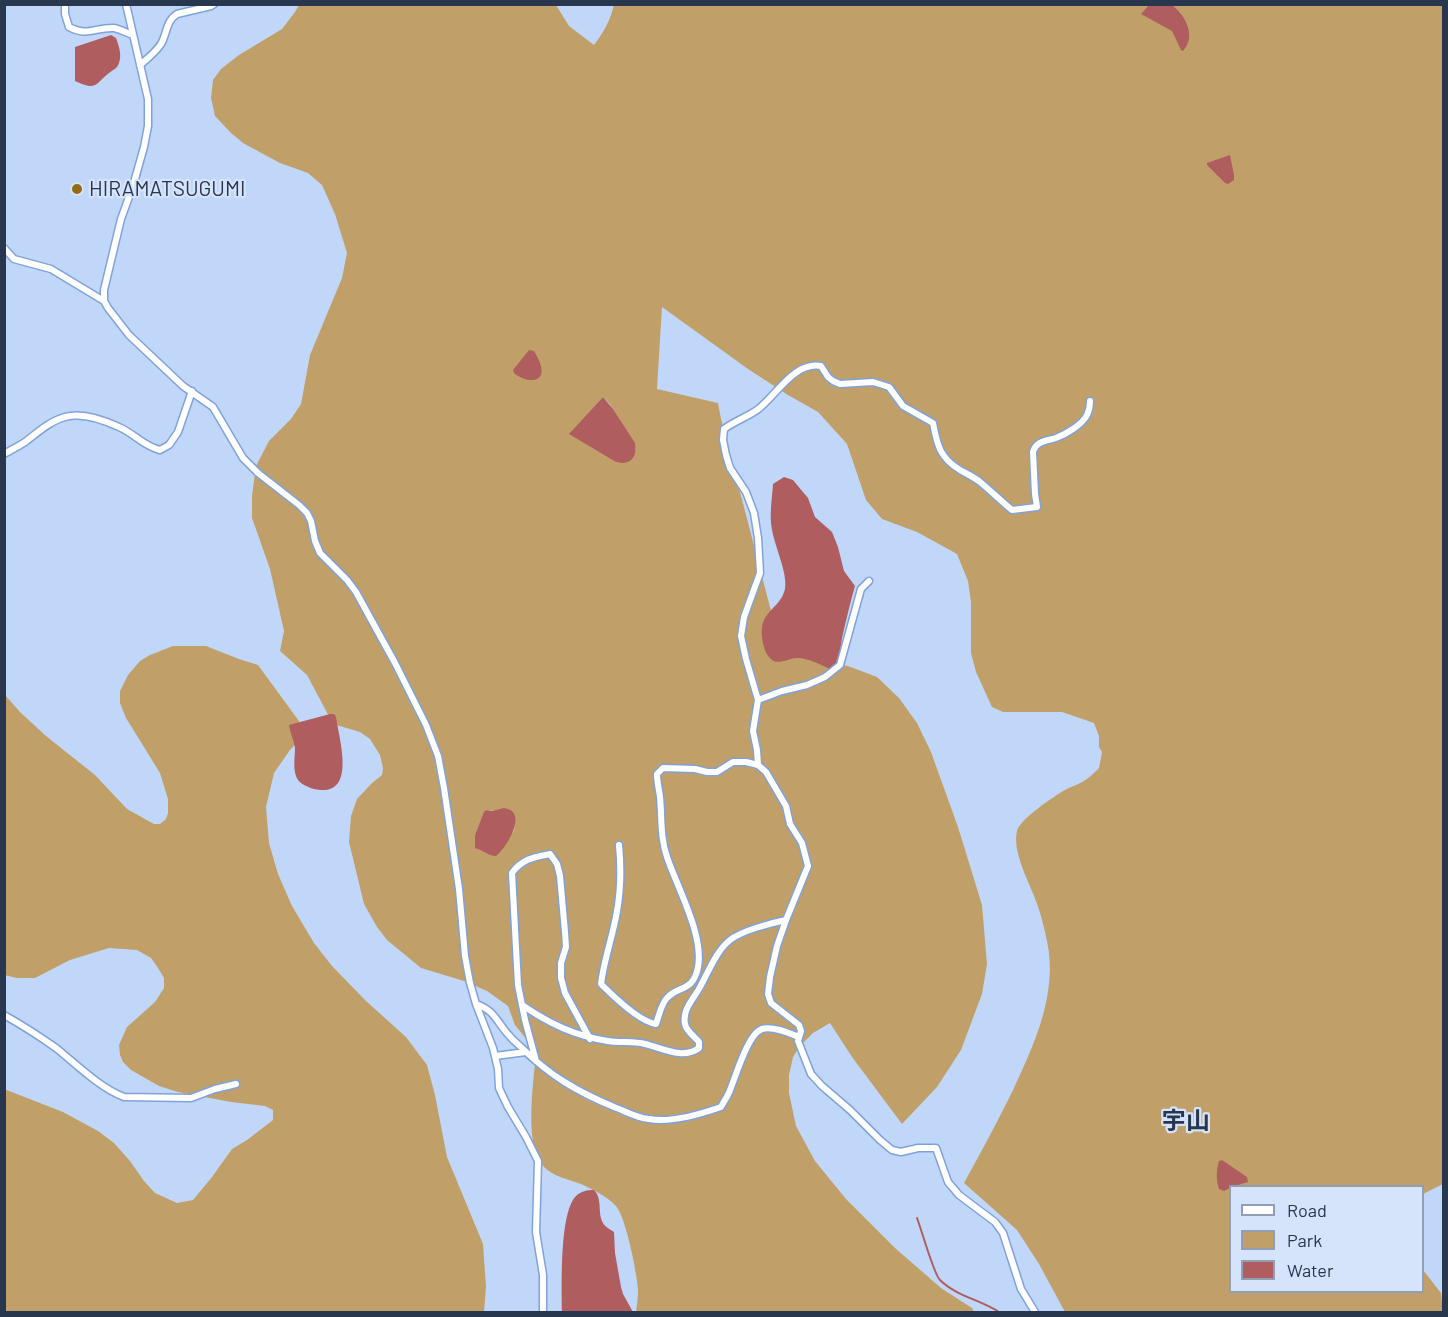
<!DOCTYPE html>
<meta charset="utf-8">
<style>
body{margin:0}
#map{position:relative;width:1448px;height:1317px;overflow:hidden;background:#c1d7fa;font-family:Barlow,sans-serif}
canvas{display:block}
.frame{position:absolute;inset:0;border:6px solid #28364e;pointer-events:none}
.legend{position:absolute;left:1229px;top:1185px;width:195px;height:108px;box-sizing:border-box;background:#d5e3fb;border:2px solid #909eb6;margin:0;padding:8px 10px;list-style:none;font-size:18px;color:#28364e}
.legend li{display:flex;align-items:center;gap:12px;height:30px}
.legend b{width:30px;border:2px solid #909eb6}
</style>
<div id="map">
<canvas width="1448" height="1317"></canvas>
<div class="frame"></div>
<ul class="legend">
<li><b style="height:8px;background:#fff"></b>Road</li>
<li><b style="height:16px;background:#c0a068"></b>Park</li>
<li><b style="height:16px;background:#af5d5e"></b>Water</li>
</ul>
</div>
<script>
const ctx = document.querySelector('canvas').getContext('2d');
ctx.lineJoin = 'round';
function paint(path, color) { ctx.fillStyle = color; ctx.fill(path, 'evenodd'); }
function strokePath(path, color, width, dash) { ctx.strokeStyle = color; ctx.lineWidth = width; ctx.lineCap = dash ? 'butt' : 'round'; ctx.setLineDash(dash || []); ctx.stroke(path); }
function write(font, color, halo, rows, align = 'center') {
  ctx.font = font + ' Barlow,"Noto Sans JP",sans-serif'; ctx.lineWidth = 4.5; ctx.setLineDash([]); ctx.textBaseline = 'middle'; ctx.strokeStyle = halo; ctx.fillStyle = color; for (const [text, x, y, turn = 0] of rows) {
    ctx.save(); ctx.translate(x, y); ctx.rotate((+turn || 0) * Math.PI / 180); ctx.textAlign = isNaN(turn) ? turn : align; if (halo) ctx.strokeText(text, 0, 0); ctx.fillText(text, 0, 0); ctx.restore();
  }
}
paint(new Path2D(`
 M 614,4 L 1443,5 L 1443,1184 L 1423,1194 L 1422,1186 L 1230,1186 L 1230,1292 L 1422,1292 L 1423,1270 L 1441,1293 L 1443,1312 L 1065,1312 L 1039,1264 L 1017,1230 L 964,1183 C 981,1152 998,1121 1013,1090 C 1035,1043 1058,993 1047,941 C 1044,927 1041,914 1036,901 C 1029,882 1012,852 1017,831 C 1019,820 1054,796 1065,790 C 1071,786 1079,785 1085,780 C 1090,777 1095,772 1099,768 L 1102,752 L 1099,747 L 1099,736 L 1094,723 L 1062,712 L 1003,712 L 992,707 L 976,672 L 971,653 L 971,602 L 968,581 L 957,554 L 917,532 L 882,519 L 866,500 L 847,444 L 818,412 L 788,395 L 748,369 L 662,307 L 657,389 L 718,403 L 721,419 L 770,607 L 781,636 L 805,658 L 848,666 L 877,677 L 899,698 L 917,723 L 931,752 L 958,827 L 982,905 L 987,964 L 982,994 L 961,1050 L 937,1087 L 902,1124 L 852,1057 L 830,1023 L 813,1033 L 800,1046 L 793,1057 L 789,1075 L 789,1093 L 796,1126 L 815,1161 L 846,1199 L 895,1248 L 941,1288 L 972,1308 L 974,1312 L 636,1312 C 637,1305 638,1297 638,1290 C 637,1273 626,1218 616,1206 C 608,1197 592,1189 581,1184 C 565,1178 548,1176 539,1160 C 525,1135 534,1080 536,1051 L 515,1025 L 508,1006 L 487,991 L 464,981 L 421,968 L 387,940 L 377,927 L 364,904 L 349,842 L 351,816 L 357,799 L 372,783 L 382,775 L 383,768 L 380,755 L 370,739 L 360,732 L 333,724 L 307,675 L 280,651 L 284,631 L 270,569 L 252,518 L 252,496 L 256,466 L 269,441 L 291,419 L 301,404 L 310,355 L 342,278 L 347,253 L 335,214 L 322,185 L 308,173 L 280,163 L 243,143 L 231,133 L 215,116 L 211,98 L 213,80 L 221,69 L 239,55 L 282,29 L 295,12 L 299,5 L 556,5 L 569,26 L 594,45 C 603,33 611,20 614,4 ZM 603,397 C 612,405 617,416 623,426 C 628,434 634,440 636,449 L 614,461 L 570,434 ZM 486,810 L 513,813 L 515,820 L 514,831 L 488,854 L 479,849 L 475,835 Z
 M 173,646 L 206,646 L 239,659 L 258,665 L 307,732 L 290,750 L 274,773 L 266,807 L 269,843 L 278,874 L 292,906 L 314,943 L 332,966 L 366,1001 L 406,1037 L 427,1065 L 435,1095 L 447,1157 L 483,1244 L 486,1287 L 484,1312 L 5,1312 L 4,1089 L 63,1112 L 98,1131 L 114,1143 L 130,1161 L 144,1181 L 155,1193 L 177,1203 L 193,1200 L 212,1177 L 232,1149 L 247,1140 L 273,1120 L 273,1110 L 265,1106 L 231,1102 L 178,1092 L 159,1086 L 131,1070 L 123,1062 L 120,1055 L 119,1045 L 127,1027 L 155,1002 L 164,988 L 164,978 L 158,968 L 151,958 L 137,950 L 109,948 L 70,960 L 35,978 L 17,978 L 4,975 L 5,695 L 20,712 L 46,736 L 95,775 L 127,809 L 154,824 L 160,824 L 166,819 L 168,813 L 168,799 L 160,773 L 126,718 L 120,703 L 120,691 L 128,675 L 140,661 L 150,655 Z`), '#c0a068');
paint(new Path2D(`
 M 1149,5 L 1172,5 C 1185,15 1197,36 1183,51 L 1181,50 L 1172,31 L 1141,14 Z
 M 111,35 L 116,38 C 119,46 122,55 119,63 C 117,69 114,69 109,73 C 94,85 97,91 75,81 L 75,47 Z
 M 1230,155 L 1234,175 L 1234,180 L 1228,184 L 1225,183 L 1207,165 L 1207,163 Z
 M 529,350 L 534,351 C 537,356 544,368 541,375 C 536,385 519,378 514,373 L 513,370 Z
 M 603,397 L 613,409 L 635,443 C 638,458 629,467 614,461 L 569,434 Z
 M 784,477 L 793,480 L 808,498 L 815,517 L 832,532 L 838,547 L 844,571 L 855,586 C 850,603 846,621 842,638 C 840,649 840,662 832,670 C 821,665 809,658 797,658 C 789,658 777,666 771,659 C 766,655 764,648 763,643 C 756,610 780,611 785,589 C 788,574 775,547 772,530 C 769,515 772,500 773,484 Z
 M 330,714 L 334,714 L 336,717 C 339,739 358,799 314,789 C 307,787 298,783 296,776 C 293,768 295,756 295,748 C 294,740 290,733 289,725 Z
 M 504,808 C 529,811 507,848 496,856 C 488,856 483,850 475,848 L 475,835 L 484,812 L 486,810 L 492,811 Z
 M 1222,1160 L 1247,1177 L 1248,1182 L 1235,1186 L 1230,1186 L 1230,1188 L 1224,1191 L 1219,1189 C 1216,1181 1216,1170 1219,1161 Z
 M 594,1190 C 603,1199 597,1212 603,1223 C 605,1227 610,1229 614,1232 L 615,1253 L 621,1287 L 623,1294 L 633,1312 L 562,1312 C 562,1288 559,1213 576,1196 C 581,1191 587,1190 594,1190 Z`), '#af5d5e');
strokePath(new Path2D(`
 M 917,1218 C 921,1228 934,1275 940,1280 C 956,1296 981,1300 999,1312`), '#af5d5e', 2);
const minor = new Path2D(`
 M 65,4 L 65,14 L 69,27 C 88,37 95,27 114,28 C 120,29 127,33 133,35
 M 126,4 L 148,99 L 148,126 L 144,147 L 133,186 L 121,219 L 104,290 L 104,301 L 108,308 L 129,335 L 183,386 L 213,407 L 243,458 L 258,473 L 299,505 L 307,513 L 311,521 L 315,541 L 320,553 L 347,580 L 356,592 L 395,663 L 426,725 L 438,756 L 444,788 L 459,889 L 465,956 L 470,983 L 476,1004 L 493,1048 L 498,1069 L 499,1088 L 508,1107 L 526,1137 L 538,1161 L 536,1232 L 543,1275 L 543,1312
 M 140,65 C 147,59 156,52 161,44 C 167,34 166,21 177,14 L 211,6 L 214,4
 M 4,248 L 14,259 L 51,269 L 104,301
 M 4,454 C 11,450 19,446 25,442 C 37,433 50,421 65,417 C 82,412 104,420 119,427 C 135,434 143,446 160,450 L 169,445 L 178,432 L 192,391
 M 758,700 L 782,691 L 807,685 L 825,677 L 840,665 L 861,589 L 869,581
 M 758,765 L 757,750 L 753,731 L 758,700 L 746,659 L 741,636 L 744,617 L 760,573 L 758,538 L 754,513 L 746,492 L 730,468 L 726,455 L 723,440 L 724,429 C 735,421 747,417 757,410 C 776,396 794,361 821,366 L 828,377 L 833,381 L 840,384 L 873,382 L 889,387 L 903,406 L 933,423 C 937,445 940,458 960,470 C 967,474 974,477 980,482 C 991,491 1001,501 1012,510 L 1037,507 L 1035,494 L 1033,452 C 1036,441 1046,441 1056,438 C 1066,434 1082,425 1087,415 C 1089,411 1090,406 1090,401
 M 619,845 C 621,866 621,889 617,911 C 613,936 604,959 601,984 C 613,996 640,1022 656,1024 C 659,1016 661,1004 667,998 C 678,985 693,993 698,967 C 704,935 677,887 667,857 C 660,837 662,817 660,797 C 659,789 657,782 657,774 L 663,768 L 695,769 L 707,772 L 717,772 L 733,762 L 746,762 L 758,765 L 766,772 L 786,806 L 790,824 L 802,843 L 808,866 L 786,920 L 777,946 L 770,977 L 768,994 L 771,1003 L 799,1025 L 801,1031 L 798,1041 L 811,1074 L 822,1086 L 850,1110 L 880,1140 L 892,1150 L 901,1152 L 918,1148 L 936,1148 L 948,1182 L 959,1195 L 995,1222 L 1003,1233 L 1021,1289 L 1035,1312
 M 476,1004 C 493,1010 495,1018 506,1032 C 510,1037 516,1043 522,1048 C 550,1076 578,1092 614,1107 C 625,1111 637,1118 649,1119 C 670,1123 701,1114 721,1107 C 724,1101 728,1096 730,1090 C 736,1076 748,1033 762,1029 C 773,1026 789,1033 799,1037
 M 522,1005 C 550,1024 575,1036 608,1041 C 620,1043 634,1041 645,1044 C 662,1048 683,1060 699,1048 L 699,1042 C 695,1037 686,1031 685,1024 C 684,1021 685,1014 686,1011 C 689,1002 696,995 700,987 C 708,973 716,951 730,940 C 741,931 771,923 786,920
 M 4,1015 C 22,1025 39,1036 56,1048 C 76,1064 100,1088 124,1097 L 191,1098 L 215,1089 L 236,1084
 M 495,1056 L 526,1052
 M 536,1061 L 525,1020 L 518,985 L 512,873 C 522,859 534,857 550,854 L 557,864 L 560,876 L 565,932 L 566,947 L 561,963 L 561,978 L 565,993 L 590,1039`);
strokePath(minor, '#80a2da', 9);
strokePath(minor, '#fff', 6);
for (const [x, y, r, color] of [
 [77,189,6,"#946b15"]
]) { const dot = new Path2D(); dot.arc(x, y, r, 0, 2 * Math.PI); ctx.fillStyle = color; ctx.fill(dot); strokePath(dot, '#d5e3fb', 2); }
write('21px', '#28364e', '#d5e3fb', [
 ["HIRAMATSUGUMI",89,189]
], 'left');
write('bold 24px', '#28364e', '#d5e3fb', [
 ["宇山",1186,1121]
]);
</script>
